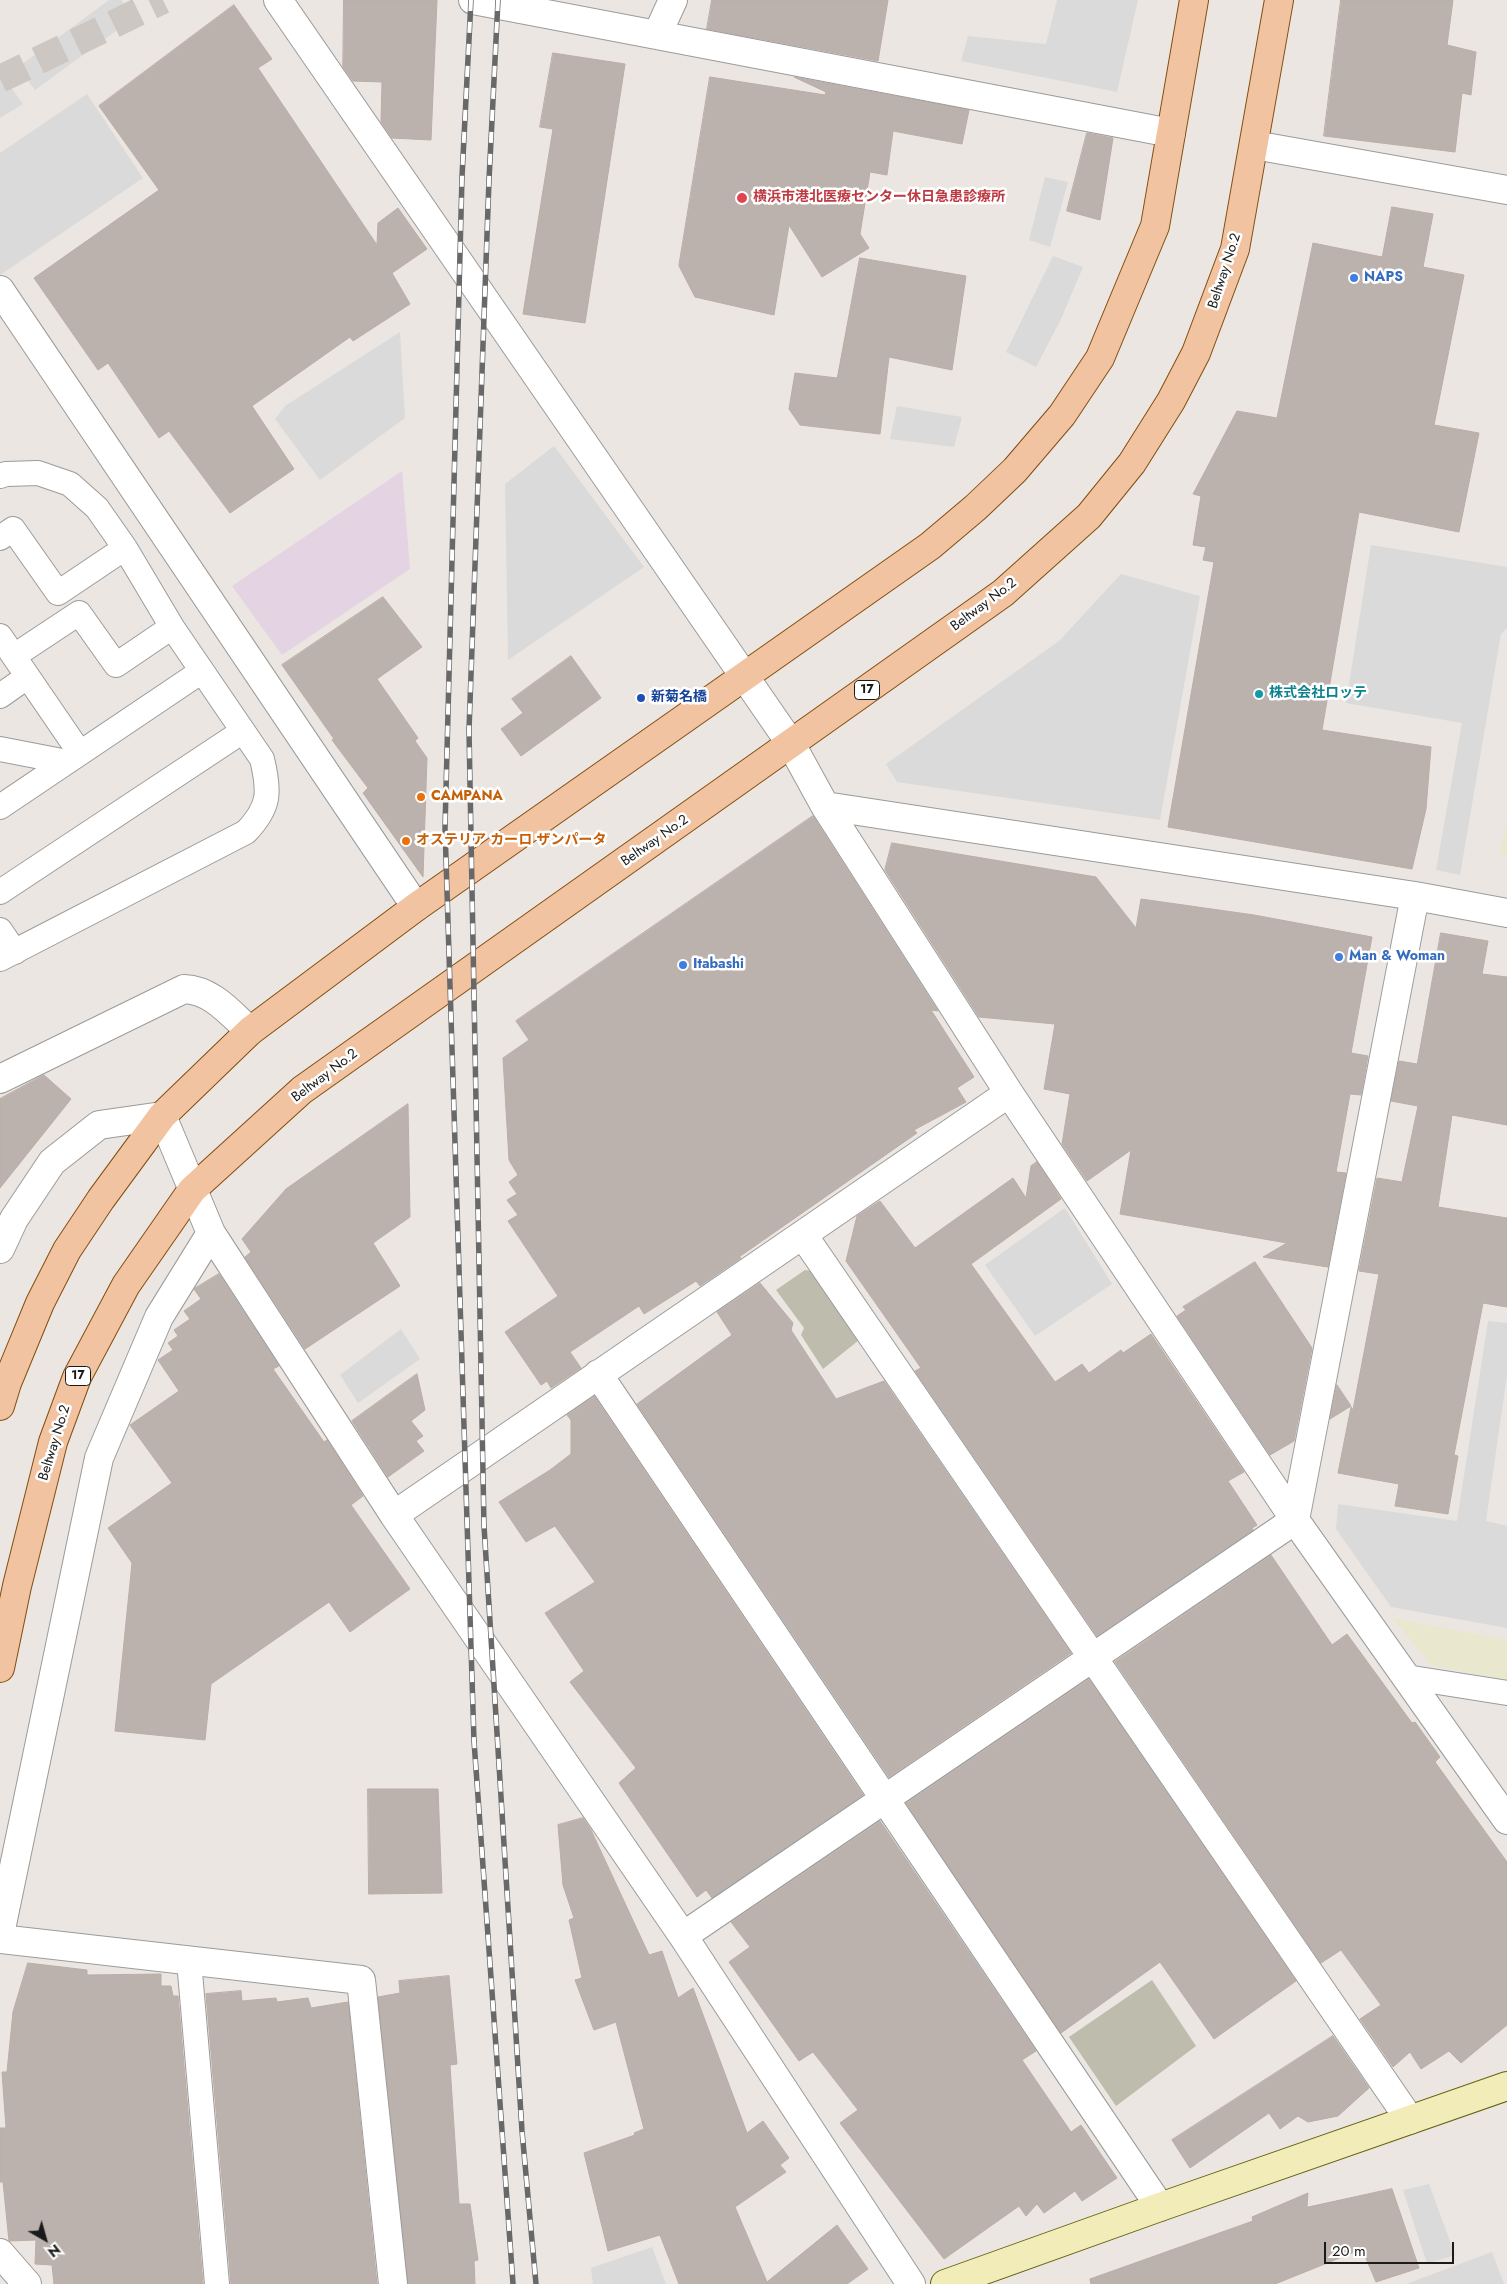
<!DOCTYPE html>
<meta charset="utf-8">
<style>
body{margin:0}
#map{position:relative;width:1507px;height:2284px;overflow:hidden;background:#ebe6e1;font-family:Jost,sans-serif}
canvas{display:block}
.north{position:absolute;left:20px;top:2214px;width:50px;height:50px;-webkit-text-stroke:4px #fff;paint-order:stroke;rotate:142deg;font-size:14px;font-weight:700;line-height:20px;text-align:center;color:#1a1a1a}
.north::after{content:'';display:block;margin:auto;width:18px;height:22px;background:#1a1a1a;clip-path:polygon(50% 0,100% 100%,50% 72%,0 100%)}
.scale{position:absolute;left:1324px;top:2242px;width:130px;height:22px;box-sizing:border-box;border:2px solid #1a1a1a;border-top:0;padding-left:6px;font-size:15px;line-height:18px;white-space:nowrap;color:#1a1a1a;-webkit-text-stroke:4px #fff;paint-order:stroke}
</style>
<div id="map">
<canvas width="1507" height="2284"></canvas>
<div class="north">N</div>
<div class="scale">20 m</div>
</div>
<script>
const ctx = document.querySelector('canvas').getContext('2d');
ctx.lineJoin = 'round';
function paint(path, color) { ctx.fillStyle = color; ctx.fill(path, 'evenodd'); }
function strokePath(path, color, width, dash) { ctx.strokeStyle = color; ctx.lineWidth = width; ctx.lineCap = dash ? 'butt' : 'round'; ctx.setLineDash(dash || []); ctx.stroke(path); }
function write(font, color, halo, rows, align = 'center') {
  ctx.font = font + ' Jost,"Noto Sans JP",sans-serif'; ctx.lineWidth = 5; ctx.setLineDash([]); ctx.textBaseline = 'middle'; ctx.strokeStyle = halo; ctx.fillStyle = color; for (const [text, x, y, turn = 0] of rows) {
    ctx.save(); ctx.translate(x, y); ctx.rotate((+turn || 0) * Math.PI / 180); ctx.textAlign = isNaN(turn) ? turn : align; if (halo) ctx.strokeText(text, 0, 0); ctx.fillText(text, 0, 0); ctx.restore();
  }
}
paint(new Path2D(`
 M 402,471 L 410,569 L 282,655 L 232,586 Z`), '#e4d3e3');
paint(new Path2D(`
 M 805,1270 L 819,1272 L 864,1336 L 823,1369 L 801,1335 L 804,1328 L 776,1290 Z
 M 1152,1980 L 1196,2046 L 1116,2106 L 1069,2037 Z`), '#bebcad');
paint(new Path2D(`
 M 1507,822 L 1507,857 L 1500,856 Z
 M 1392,1618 L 1507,1640 L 1507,1680 L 1432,1665 Z`), '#e9e7cd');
paint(new Path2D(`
 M 109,0 L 121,0 L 135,17 L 35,90 L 18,67 Z
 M 1057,0 L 1138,0 L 1117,92 L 961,61 L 968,36 L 1046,44 Z
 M 0,72 L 23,104 L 0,118 Z
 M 87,94 L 143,178 L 0,275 L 0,153 Z
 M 1045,177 L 1068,182 L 1050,247 L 1029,240 Z
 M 1053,256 L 1083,267 L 1061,319 L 1036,367 L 1006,352 Z
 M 400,332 L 405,418 L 320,480 L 275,419 L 285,406 Z
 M 897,406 L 962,417 L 954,447 L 890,439 Z
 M 554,446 L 644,567 L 508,660 L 505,484 Z
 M 1371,545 L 1507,567 L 1507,628 L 1501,634 L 1460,875 L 1436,870 L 1462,723 L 1346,703 Z
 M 1121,574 L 1200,596 L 1160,820 L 897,782 L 886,764 L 1059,641 Z
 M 1065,1208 L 1112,1284 L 1035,1336 L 985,1265 Z
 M 1488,1321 L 1507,1323 L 1507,1375 L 1486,1521 L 1507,1526 L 1507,1628 L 1391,1607 L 1336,1529 L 1338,1504 L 1457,1521 Z
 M 401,1329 L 420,1359 L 358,1403 L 340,1375 Z
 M 1429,2184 L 1455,2255 L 1427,2264 L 1403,2190 Z
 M 652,2247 L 666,2284 L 593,2284 L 591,2268 Z
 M 1492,2252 L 1504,2284 L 1406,2284 Z`), '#dadada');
const building = new Path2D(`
 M 344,0 L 437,0 L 431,140 L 392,138 L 381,122 L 382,82 L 353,81 L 343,67 Z
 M 712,0 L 888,0 L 878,61 L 707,29 Z
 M 1341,0 L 1453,0 L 1447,45 L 1476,52 L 1471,95 L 1462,93 L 1455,152 L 1324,136 Z
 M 234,5 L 272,59 L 258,68 L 377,245 L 378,223 L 398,208 L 427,249 L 392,273 L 410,304 L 353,341 L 350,337 L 252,406 L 294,469 L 230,513 L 169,431 L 159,438 L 108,363 L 98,370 L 34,278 L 159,190 L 99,106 Z
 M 553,53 L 625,64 L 585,323 L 523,314 L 553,129 L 540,127 Z
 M 710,77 L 825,95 L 826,92 L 794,77 L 969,110 L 962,144 L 893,131 L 887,175 L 870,172 L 860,234 L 869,248 L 822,277 L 789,225 L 774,315 L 695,297 L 679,266 Z
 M 1087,133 L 1113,138 L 1100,220 L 1067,211 Z
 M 1392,207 L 1433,214 L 1423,267 L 1464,275 L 1434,425 L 1479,433 L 1459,532 L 1359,512 L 1322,730 L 1431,747 L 1426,809 L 1412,869 L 1168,827 L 1214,562 L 1203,560 L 1206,547 L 1193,545 L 1201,496 L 1193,494 L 1237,411 L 1277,418 L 1313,243 L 1382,257 Z
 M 860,258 L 966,276 L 952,370 L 889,357 L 880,434 L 800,425 L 789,409 L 795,373 L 837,378 Z
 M 383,597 L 422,647 L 377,679 L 418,738 L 415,741 L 427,758 L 423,877 L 363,793 L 368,788 L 332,740 L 334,739 L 282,665 Z
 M 571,656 L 601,698 L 521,756 L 501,729 L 523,713 L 512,699 Z
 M 813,816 L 938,1011 L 931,1010 L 974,1077 L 957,1088 L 966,1102 L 914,1130 L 917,1133 L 739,1257 L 741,1258 L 700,1286 L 696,1281 L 644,1314 L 639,1306 L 570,1352 L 581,1368 L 551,1388 L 547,1381 L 541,1385 L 505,1332 L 558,1296 L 508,1221 L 518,1215 L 507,1200 L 517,1194 L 509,1182 L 518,1175 L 509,1160 L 503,1058 L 529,1040 L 516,1021 Z
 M 892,843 L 1096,877 L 1136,928 L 1141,899 L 1254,915 L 1372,937 L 1351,1053 L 1368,1056 L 1361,1095 L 1350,1094 L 1336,1172 L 1346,1173 L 1328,1267 L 1263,1257 L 1287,1243 L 1120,1214 L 1131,1150 L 1087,1181 L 1062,1144 L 1070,1094 L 1044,1089 L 1055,1024 L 979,1017 L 885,870 Z
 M 1441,933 L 1488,941 L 1482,974 L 1507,977 L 1507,1125 L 1452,1115 L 1438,1207 L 1507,1218 L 1507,1307 L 1483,1303 L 1454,1455 L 1458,1456 L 1448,1514 L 1395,1506 L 1399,1484 L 1338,1473 L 1351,1407 L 1353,1410 L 1379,1274 L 1359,1271 L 1377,1178 L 1402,1182 L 1418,1106 L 1391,1101 L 1399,1061 L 1417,1064 Z
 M 44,1075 L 71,1099 L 0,1188 L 0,1099 Z
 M 408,1104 L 410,1217 L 373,1243 L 400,1286 L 305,1349 L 245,1257 L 251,1252 L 242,1239 L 286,1189 Z
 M 1037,1162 L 1061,1199 L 971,1264 L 1055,1382 L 1082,1364 L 1089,1373 L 1121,1350 L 1123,1353 L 1151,1334 L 1244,1472 L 1228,1481 L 1257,1525 L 1252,1528 L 1253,1530 L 1097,1636 L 915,1371 L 921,1368 L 846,1261 L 857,1216 L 880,1201 L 915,1248 L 1013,1178 L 1026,1198 L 1031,1166 Z
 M 1255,1262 L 1312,1348 L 1294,1441 L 1270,1455 L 1177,1316 L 1186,1310 L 1183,1307 Z
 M 219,1274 L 279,1366 L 273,1369 L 324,1442 L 327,1440 L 363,1496 L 351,1505 L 410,1589 L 350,1632 L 329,1602 L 211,1684 L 205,1740 L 115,1731 L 132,1563 L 108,1528 L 172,1483 L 130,1425 L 179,1391 L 158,1360 L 173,1350 L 168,1343 L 178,1336 L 174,1330 L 190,1319 L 184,1311 L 201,1299 L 194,1289 Z
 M 760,1283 L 793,1323 L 791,1330 L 836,1399 L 884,1381 L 1071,1653 L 889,1777 L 637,1404 L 732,1335 L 717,1312 Z
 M 417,1374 L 425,1410 L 411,1421 L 423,1436 L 416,1441 L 424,1451 L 388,1477 L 352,1421 Z
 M 1337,1385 L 1351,1406 L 1330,1419 Z
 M 594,1396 L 863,1795 L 712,1898 L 706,1890 L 697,1897 L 619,1783 L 636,1768 L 570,1682 L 584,1671 L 545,1613 L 595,1582 L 555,1526 L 526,1542 L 499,1502 L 550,1470 L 571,1454 L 571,1420 L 567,1415 Z
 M 1271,1555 L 1332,1645 L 1347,1634 L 1412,1723 L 1415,1722 L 1440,1757 L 1435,1762 L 1507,1862 L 1507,2025 L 1461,2063 L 1449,2051 L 1421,2069 L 1410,2052 L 1393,2067 L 1360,2019 L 1381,2005 L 1341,1950 L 1321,1963 L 1115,1662 Z
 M 1089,1679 L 1296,1981 L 1214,2039 L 1160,1962 L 1061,2033 L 906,1803 Z
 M 368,1789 L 438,1789 L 442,1893 L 369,1894 Z
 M 583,1818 L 591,1830 L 649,1955 L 662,1951 L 678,1998 L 693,1988 L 747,2133 L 763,2121 L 789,2158 L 780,2165 L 786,2172 L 735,2207 L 767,2282 L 837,2225 L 868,2269 L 847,2284 L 679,2284 L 660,2235 L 608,2251 L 584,2153 L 635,2135 L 634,2133 L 644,2129 L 616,2022 L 594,2030 L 575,1980 L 582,1978 L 569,1920 L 574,1918 L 563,1885 L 558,1825 Z
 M 880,1821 L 1036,2051 L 1022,2060 L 1071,2132 L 1081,2125 L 1117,2178 L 1082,2201 L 1075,2191 L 1044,2213 L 1037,2204 L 1026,2216 L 1019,2206 L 944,2259 L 840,2123 L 858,2110 L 813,2052 L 799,2061 L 729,1962 L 750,1947 L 731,1922 Z
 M 28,1963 L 87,1970 L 87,1975 L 161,1974 L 161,1986 L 171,1986 L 173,1996 L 178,1996 L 203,2284 L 54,2284 L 52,2265 L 35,2264 L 36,2240 L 9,2241 L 3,2182 L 0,2182 L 0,2128 L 6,2128 L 2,2072 L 7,2072 L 13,2012 Z
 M 449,1976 L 457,2064 L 450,2065 L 459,2204 L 470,2204 L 478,2260 L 474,2261 L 475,2284 L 408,2284 L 378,1997 L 400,1993 L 399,1981 Z
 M 241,1991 L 242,2001 L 276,1998 L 277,2002 L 308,1998 L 311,2008 L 348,2002 L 377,2284 L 231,2284 L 206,1994 Z
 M 1333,2036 L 1369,2088 L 1338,2116 L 1308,2122 L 1298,2116 L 1280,2129 L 1269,2113 L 1190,2168 L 1172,2140 Z
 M 1392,2189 L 1419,2268 L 1376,2282 L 1362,2249 L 1275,2284 L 1091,2284 L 1090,2279 L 1253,2221 L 1252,2217 L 1308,2193 L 1307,2207 Z`);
paint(building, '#bbb2ae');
strokePath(building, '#bbaca5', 1);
strokePath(new Path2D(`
 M 0,79 L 163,0`), '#ccc7c3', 28, [28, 14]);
const lane = new Path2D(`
 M 0,476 L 6,474 L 38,473 L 70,484 L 97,508 L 125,548 L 172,627 L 262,759 C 270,792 270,807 246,832 L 0,959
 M 0,538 L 13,529 L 58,593 L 125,548
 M 0,636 L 80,753
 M 14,656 L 79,613 L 116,665 L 172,627
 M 0,696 L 27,677
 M 0,749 L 67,762
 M 0,807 L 202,671
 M 0,892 L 243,731
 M 0,930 L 15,952
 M 1406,1677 L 1507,1693
 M 189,1961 L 217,2284`);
const street = new Path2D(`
 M 278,0 L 791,744 L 825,806 L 1009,1093 L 1295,1520 L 1507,1820
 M 473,0 L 1171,133
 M 657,35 L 673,0
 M 1254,145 L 1507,190
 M 0,290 L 416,907
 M 825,806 L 1415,896 L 1507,913
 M 0,1079 L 184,989 C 212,990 230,1013 250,1031
 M 803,1235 L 1410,2120
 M 0,1249 L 14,1219 L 52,1162 L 99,1125 L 162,1116 L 211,1233 L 394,1515 L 683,1936 L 911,2284
 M 598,1374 L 1160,2207
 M 394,1515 L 1009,1093
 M 0,1934 L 99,1458 L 159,1317 L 211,1233
 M 683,1936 L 1295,1520 L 1415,896
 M 0,1939 L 361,1980 L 393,2284
 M 0,2253 L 27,2284`);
const secondary = new Path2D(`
 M 945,2284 L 1160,2207 L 1507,2086`);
const primary = new Path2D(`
 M 0,1406 L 7,1383 L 40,1303 L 67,1250 L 101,1199 L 162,1116 L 250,1031 L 416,907 L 930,546 L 975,508 L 1015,470 L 1062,415 L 1100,358 L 1155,226 L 1194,0
 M 0,1668 L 17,1586 L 53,1442 L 77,1377 L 126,1285 L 192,1190 L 302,1090 L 1003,593 L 1089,516 L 1132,463 L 1171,401 L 1196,353 L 1235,249 L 1279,0`);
strokePath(lane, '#9b9b9b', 26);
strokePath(street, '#9b9b9b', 30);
strokePath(secondary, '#64620f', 30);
strokePath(primary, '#824d0e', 30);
strokePath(lane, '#fff', 24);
strokePath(street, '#fff', 28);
strokePath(secondary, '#f2edb8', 28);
strokePath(primary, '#f1c3a0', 28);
const rail = new Path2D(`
 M 471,0 L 462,177 L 445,828 L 474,1741 L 513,2284
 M 498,0 L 489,180 L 469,730 L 484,1526 L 522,2131 L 536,2284`);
strokePath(rail, '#686868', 5.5);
strokePath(rail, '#fff', 4, [11]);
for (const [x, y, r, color] of [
 [742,198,6,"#e0444e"],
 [1354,278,5,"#3f7fe0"],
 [1259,694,5,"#0f9aa8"],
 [641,698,5,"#1a4fb4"],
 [421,797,5,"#e8710a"],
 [406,841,5,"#e8710a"],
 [1339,957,5,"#3f7fe0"],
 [683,965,5,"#3f7fe0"]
]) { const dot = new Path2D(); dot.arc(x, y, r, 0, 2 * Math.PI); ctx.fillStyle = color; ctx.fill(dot); strokePath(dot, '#fff', 2); }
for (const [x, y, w] of [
 [867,690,25],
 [78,1376,25]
]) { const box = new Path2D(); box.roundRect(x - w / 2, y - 9.5, w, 19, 4); ctx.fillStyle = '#fff'; ctx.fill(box); strokePath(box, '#1a1a1a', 1); }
write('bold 12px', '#1a1a1a', null, [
 ["17",867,690],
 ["17",78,1376]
]);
write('bold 14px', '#be3a42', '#fff', [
 ["横浜市港北医療センター休日急患診療所",753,198]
], 'left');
write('14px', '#1a1a1a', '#fff', [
 ["Beltway No.2",1225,271,-72],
 ["Beltway No.2",984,605,-37],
 ["Beltway No.2",655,841,-35],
 ["Beltway No.2",325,1076,-37],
 ["Beltway No.2",55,1443,-73]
]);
write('bold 14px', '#366cbe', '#fff', [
 ["NAPS",1364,278],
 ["Man & Woman",1349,957],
 ["Itabashi",693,965]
], 'left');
write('bold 14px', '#0d838f', '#fff', [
 ["株式会社ロッテ",1269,694]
], 'left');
write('bold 14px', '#164399', '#fff', [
 ["新菊名橋",651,698]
], 'left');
write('bold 14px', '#c56008', '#fff', [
 ["CAMPANA",431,797],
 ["オステリア カーロ ザンパータ",416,841]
], 'left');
</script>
